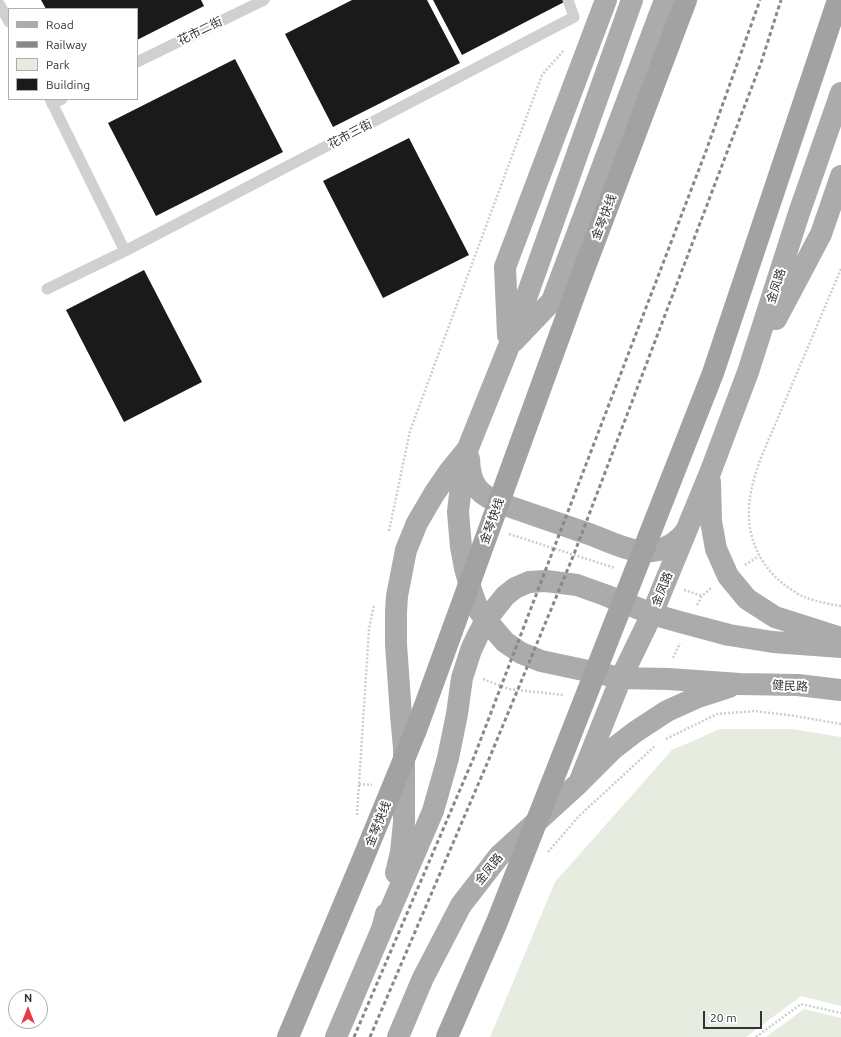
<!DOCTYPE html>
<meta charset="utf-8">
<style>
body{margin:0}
#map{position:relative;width:841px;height:1037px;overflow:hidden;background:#fff;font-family:Ubuntu,sans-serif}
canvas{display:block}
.legend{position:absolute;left:8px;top:8px;width:130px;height:92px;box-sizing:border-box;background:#fff;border:1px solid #adadad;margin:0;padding:5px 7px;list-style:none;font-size:12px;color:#333}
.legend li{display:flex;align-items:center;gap:8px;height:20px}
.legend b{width:20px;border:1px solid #adadad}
.north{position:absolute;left:8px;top:989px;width:40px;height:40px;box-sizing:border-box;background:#fff;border:1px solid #adadad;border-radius:50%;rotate:0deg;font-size:11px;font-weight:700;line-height:16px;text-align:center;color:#333}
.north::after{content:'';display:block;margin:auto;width:14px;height:18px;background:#e63946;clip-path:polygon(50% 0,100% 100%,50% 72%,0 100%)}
.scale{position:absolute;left:703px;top:1011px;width:59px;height:18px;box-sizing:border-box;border:2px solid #333;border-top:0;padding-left:5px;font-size:12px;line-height:14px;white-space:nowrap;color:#333;-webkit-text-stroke:3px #fff;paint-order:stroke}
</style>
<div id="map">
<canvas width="841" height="1037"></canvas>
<ul class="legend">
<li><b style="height:5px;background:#ababab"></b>Road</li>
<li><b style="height:5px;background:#888"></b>Railway</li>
<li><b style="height:11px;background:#e6ecdf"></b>Park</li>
<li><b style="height:11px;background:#1a1a1a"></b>Building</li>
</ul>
<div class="north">N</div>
<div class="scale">20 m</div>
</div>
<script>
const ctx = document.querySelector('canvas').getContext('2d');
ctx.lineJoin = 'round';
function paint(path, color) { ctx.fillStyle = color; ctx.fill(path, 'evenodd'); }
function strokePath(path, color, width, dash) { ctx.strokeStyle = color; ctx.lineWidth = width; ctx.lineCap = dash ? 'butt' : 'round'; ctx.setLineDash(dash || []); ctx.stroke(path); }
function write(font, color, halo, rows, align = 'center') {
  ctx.font = font + ' Ubuntu,"Noto Sans SC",sans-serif'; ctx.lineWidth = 4; ctx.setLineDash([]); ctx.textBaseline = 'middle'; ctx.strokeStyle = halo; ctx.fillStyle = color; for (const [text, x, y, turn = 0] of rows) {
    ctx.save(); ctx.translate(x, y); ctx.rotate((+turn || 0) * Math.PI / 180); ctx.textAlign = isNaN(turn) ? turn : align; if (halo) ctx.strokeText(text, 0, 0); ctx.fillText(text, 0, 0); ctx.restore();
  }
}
paint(new Path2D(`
 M 720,729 L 792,729 L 841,737 L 841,1006 L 801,996 L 746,1037 L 490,1037 L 555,882 L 672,750 Z
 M 804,1009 L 841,1018 L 841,1037 L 766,1037 Z`), '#e6ecdf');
paint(new Path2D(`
 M 41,0 L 201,0 L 204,6 L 137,40 L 137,9 L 46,9 Z
 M 352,0 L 427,0 L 460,63 L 333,127 L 285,34 Z
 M 433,0 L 568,0 L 462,55 Z
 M 235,59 L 283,152 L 156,216 L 108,123 Z
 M 409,138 L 469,255 L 383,298 L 323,181 Z
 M 144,270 L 202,382 L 124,422 L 66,310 Z`), '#1a1a1a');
strokePath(new Path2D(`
 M 841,269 L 760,460 C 755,475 750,491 749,507 C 747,541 763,572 792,590 C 795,592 799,595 802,596 C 814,601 828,604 841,606
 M 389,531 L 410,431 L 542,75 L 564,50
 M 509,534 L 615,568
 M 745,565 L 759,556
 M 684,590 L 702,596
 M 697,605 L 702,596 L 711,588
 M 673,658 L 680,643
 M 483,679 L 509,689 L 563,695
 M 666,739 L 717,714 L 755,711 L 795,716 L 841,724
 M 359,784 L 372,785
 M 357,815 L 369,629 L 374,605
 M 548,852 L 579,816 L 655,746
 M 756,1037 L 801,1004 L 841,1013`), '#cdcdcd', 2.5, [2, 2]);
strokePath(new Path2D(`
 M 0,5 L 9,22
 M 137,62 L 264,0
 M 50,99 L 125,251
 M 52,104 L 62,99
 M 47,289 L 125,251 L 574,17 L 568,0`), '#d0d0d0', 11);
strokePath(new Path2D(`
 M 632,0 L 509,346 L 468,448 L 462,477 L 458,512 L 461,547 L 465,568 L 471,590 L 476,604 L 480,612 L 486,620 L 505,642 L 521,653 L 541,661 L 621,678 L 668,679 L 740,684 L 798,685 L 841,690
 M 776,319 L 821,234 L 841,176
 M 508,335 L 505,267 L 606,0
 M 514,341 L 552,301 L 665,0
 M 469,459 C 470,487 480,496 505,505 C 534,515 563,525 592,535 C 610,542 634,554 653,551 C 667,549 678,542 686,531
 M 710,482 L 711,521 L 716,549 L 728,576 L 747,599 L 775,617 L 841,638
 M 579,783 L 621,678 L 652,614 L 710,473 L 748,372 L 799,213 L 841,93
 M 396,873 L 401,852 L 404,822 L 404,748 L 401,715 L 396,644 L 396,612 L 397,596 L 406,550 L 417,523 L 434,494 L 449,472 L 466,451
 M 382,929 L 433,811 L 448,758 L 457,714 L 462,678 L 471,650 L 478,635 L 486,620 L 505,596 L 515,588 L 529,582 L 546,581 L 577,585 L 605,595 L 652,614 L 680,622 L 729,635 L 773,642 L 841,647
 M 336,1037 L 382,929 L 386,914
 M 398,1037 L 423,978 L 461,905 L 499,856 L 579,783 L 613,749 L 635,732 L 667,711 L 698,697 L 729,687`), '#ababab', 22);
strokePath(new Path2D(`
 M 354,1037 L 474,757 L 706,151 L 760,0
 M 370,1037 L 489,759 L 574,554 L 761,63 L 781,0`), '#888', 3, [4, 3]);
strokePath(new Path2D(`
 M 288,1037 L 360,866 L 416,730 L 578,285 L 686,0
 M 447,1037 L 497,922 L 713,373 L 838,0`), '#a2a2a2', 22);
write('12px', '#333', '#fff', [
 ["花市二街",200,31,-26],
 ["花市三街",350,134,-28],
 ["金琴快线",604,217,-69],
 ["金凤路",776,286,-72],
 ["金琴快线",492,521,-70],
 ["金凤路",662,589,-68],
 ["健民路",790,686,3],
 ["金琴快线",378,824,-68],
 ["金凤路",489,869,-51]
]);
</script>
